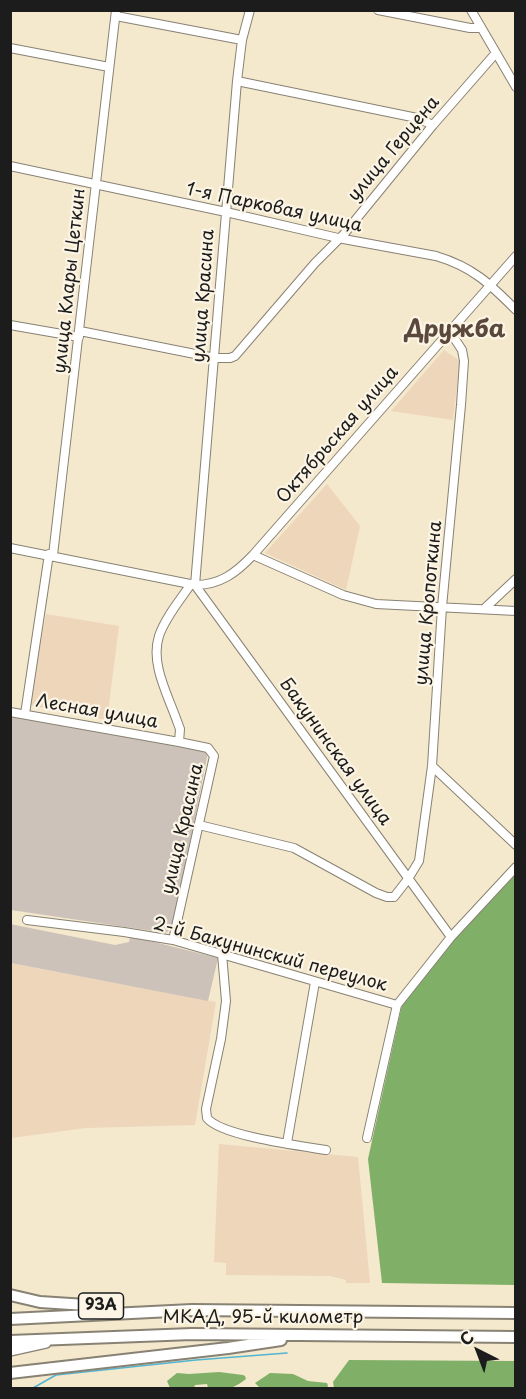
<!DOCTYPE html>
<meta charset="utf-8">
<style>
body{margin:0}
#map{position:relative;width:526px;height:1399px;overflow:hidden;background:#f4e8cd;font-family:"Playpen Sans",sans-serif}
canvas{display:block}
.frame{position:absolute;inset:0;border:12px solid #1c1c1c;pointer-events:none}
.north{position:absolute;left:448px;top:1321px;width:60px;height:60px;-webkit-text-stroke:4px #fcf5e5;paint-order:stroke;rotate:318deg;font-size:16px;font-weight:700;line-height:24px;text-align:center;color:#1c1c1c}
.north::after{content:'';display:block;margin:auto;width:21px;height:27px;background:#1c1c1c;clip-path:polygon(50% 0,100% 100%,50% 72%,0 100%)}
</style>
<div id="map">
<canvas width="526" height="1399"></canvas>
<div class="frame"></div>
<div class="north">С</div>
</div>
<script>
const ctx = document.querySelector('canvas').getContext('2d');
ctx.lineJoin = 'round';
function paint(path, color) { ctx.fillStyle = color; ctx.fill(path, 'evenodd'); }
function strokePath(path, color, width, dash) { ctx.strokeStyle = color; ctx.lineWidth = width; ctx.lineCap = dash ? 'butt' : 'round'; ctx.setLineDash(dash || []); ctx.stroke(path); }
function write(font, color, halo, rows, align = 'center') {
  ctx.font = font + ' "Playpen Sans",sans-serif'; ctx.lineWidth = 4.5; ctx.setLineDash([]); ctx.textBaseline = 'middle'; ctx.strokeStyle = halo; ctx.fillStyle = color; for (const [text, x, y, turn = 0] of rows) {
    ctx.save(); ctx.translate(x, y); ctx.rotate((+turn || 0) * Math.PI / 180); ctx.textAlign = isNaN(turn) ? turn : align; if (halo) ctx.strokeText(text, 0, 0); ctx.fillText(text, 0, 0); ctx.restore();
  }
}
paint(new Path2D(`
 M 444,350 L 460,361 L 453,420 L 391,411 Z
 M 327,484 L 360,526 L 346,590 L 265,553 Z
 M 46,614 L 119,626 L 107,720 L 29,705 Z
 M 10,963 L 216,1002 L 195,1125 L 86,1128 L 11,1138 Z
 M 219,1144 L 358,1157 L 370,1283 L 346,1283 L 346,1280 L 330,1276 L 226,1275 L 226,1263 L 214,1262 Z`), '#eed6bb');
paint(new Path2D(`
 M 11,715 L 208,752 L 174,925 L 166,933 L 11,910 Z
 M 10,924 L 115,945 L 129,942 L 130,936 L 218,958 L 208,1001 L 11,963 Z`), '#ccc2b9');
paint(new Path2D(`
 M 515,872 L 515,1285 L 382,1283 L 368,1159 L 402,1005 L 469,921 Z
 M 349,1360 L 515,1361 L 515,1388 L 334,1388 L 333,1382 Z
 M 219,1372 L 243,1375 L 245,1376 L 246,1379 C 230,1391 227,1389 208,1388 L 207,1384 L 195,1385 L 194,1388 L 170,1388 L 167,1381 L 177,1373 L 189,1374 Z
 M 270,1373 L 293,1374 L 308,1381 L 327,1383 L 328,1386 L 327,1388 L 269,1388 L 259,1387 L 255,1383 Z`), '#80af68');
strokePath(new Path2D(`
 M 33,1388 L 56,1375 L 196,1360 L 287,1353`), '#52b5d1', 1.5);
const minor = new Path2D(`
 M 378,10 L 470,28 L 480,28
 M 471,10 L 516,87
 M 116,16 L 242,40
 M 10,48 L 109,67
 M 237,81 L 417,118 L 433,125
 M 10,166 L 226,212 L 338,238 L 436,256 C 473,267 490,284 516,310
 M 10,325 L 79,337
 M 80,331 L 215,358 L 230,358 L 235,356 L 315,263 L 344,234 L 433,125 L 495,54
 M 10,548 L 195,585 C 220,585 236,573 253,555 L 516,256
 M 53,555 L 116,10
 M 253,555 L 343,595 L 376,604 L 516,611
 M 195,585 L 237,81 L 242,40 L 250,10
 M 195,585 L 451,937
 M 484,609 L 516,579
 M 10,712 L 179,742
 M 25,714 L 49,554
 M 432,766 L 516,845
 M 199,825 L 294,848 L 376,893 L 387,897 L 394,897 L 408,879 L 419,861 L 432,766 L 442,607 L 461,405 L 464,361 L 462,350 L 449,330
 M 27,920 L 124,932 L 173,940 L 397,1005
 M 173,940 L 214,756 L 208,748 L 179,742 L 180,729 L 177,721 C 168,695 150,664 159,636 C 165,618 180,600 191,584
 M 222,954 L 226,1001 L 221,1039 L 206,1109 L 207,1118 C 221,1136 301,1146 326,1150
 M 367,1138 L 397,1005 L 451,937 L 516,867
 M 287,1143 L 315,982`);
const major = new Path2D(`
 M 10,1351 L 46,1343`);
const highway = new Path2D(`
 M 10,1295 L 40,1302 L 117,1307
 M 10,1319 L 192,1310 L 516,1313
 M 10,1341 L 192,1334 L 516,1337
 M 10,1373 L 228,1348 L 281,1340`);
strokePath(minor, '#888274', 10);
strokePath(major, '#888274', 12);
strokePath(highway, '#888274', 14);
strokePath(minor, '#fff', 8);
strokePath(major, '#fff', 9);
strokePath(highway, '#fff', 10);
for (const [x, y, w] of [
 [101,1306,45]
]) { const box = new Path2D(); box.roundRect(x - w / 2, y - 13, w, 26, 4.5); ctx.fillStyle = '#fcf5e5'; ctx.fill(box); strokePath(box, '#1c1c1c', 1.5); }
write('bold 16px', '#1c1c1c', null, [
 ["93A",101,1306]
]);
write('18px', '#1c1c1c', '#fcf5e5', [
 ["улица Герцена",394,149,-50],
 ["1-я Парковая улица",274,208,12],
 ["улица Клары Цеткин",70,281,-84],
 ["улица Красина",204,296,-86],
 ["Октябрьская улица",338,435,-49],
 ["улица Кропоткина",429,603,-85],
 ["Лесная улица",97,712,10],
 ["Бакунинская улица",335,752,54],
 ["улица Красина",183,829,-77],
 ["2-й Бакунинский переулок",270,955,15],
 ["МКАД, 95-й километр",263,1318]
]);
write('bold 24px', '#5a483d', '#fcf5e5', [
 ["Дружба",455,330]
]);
</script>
